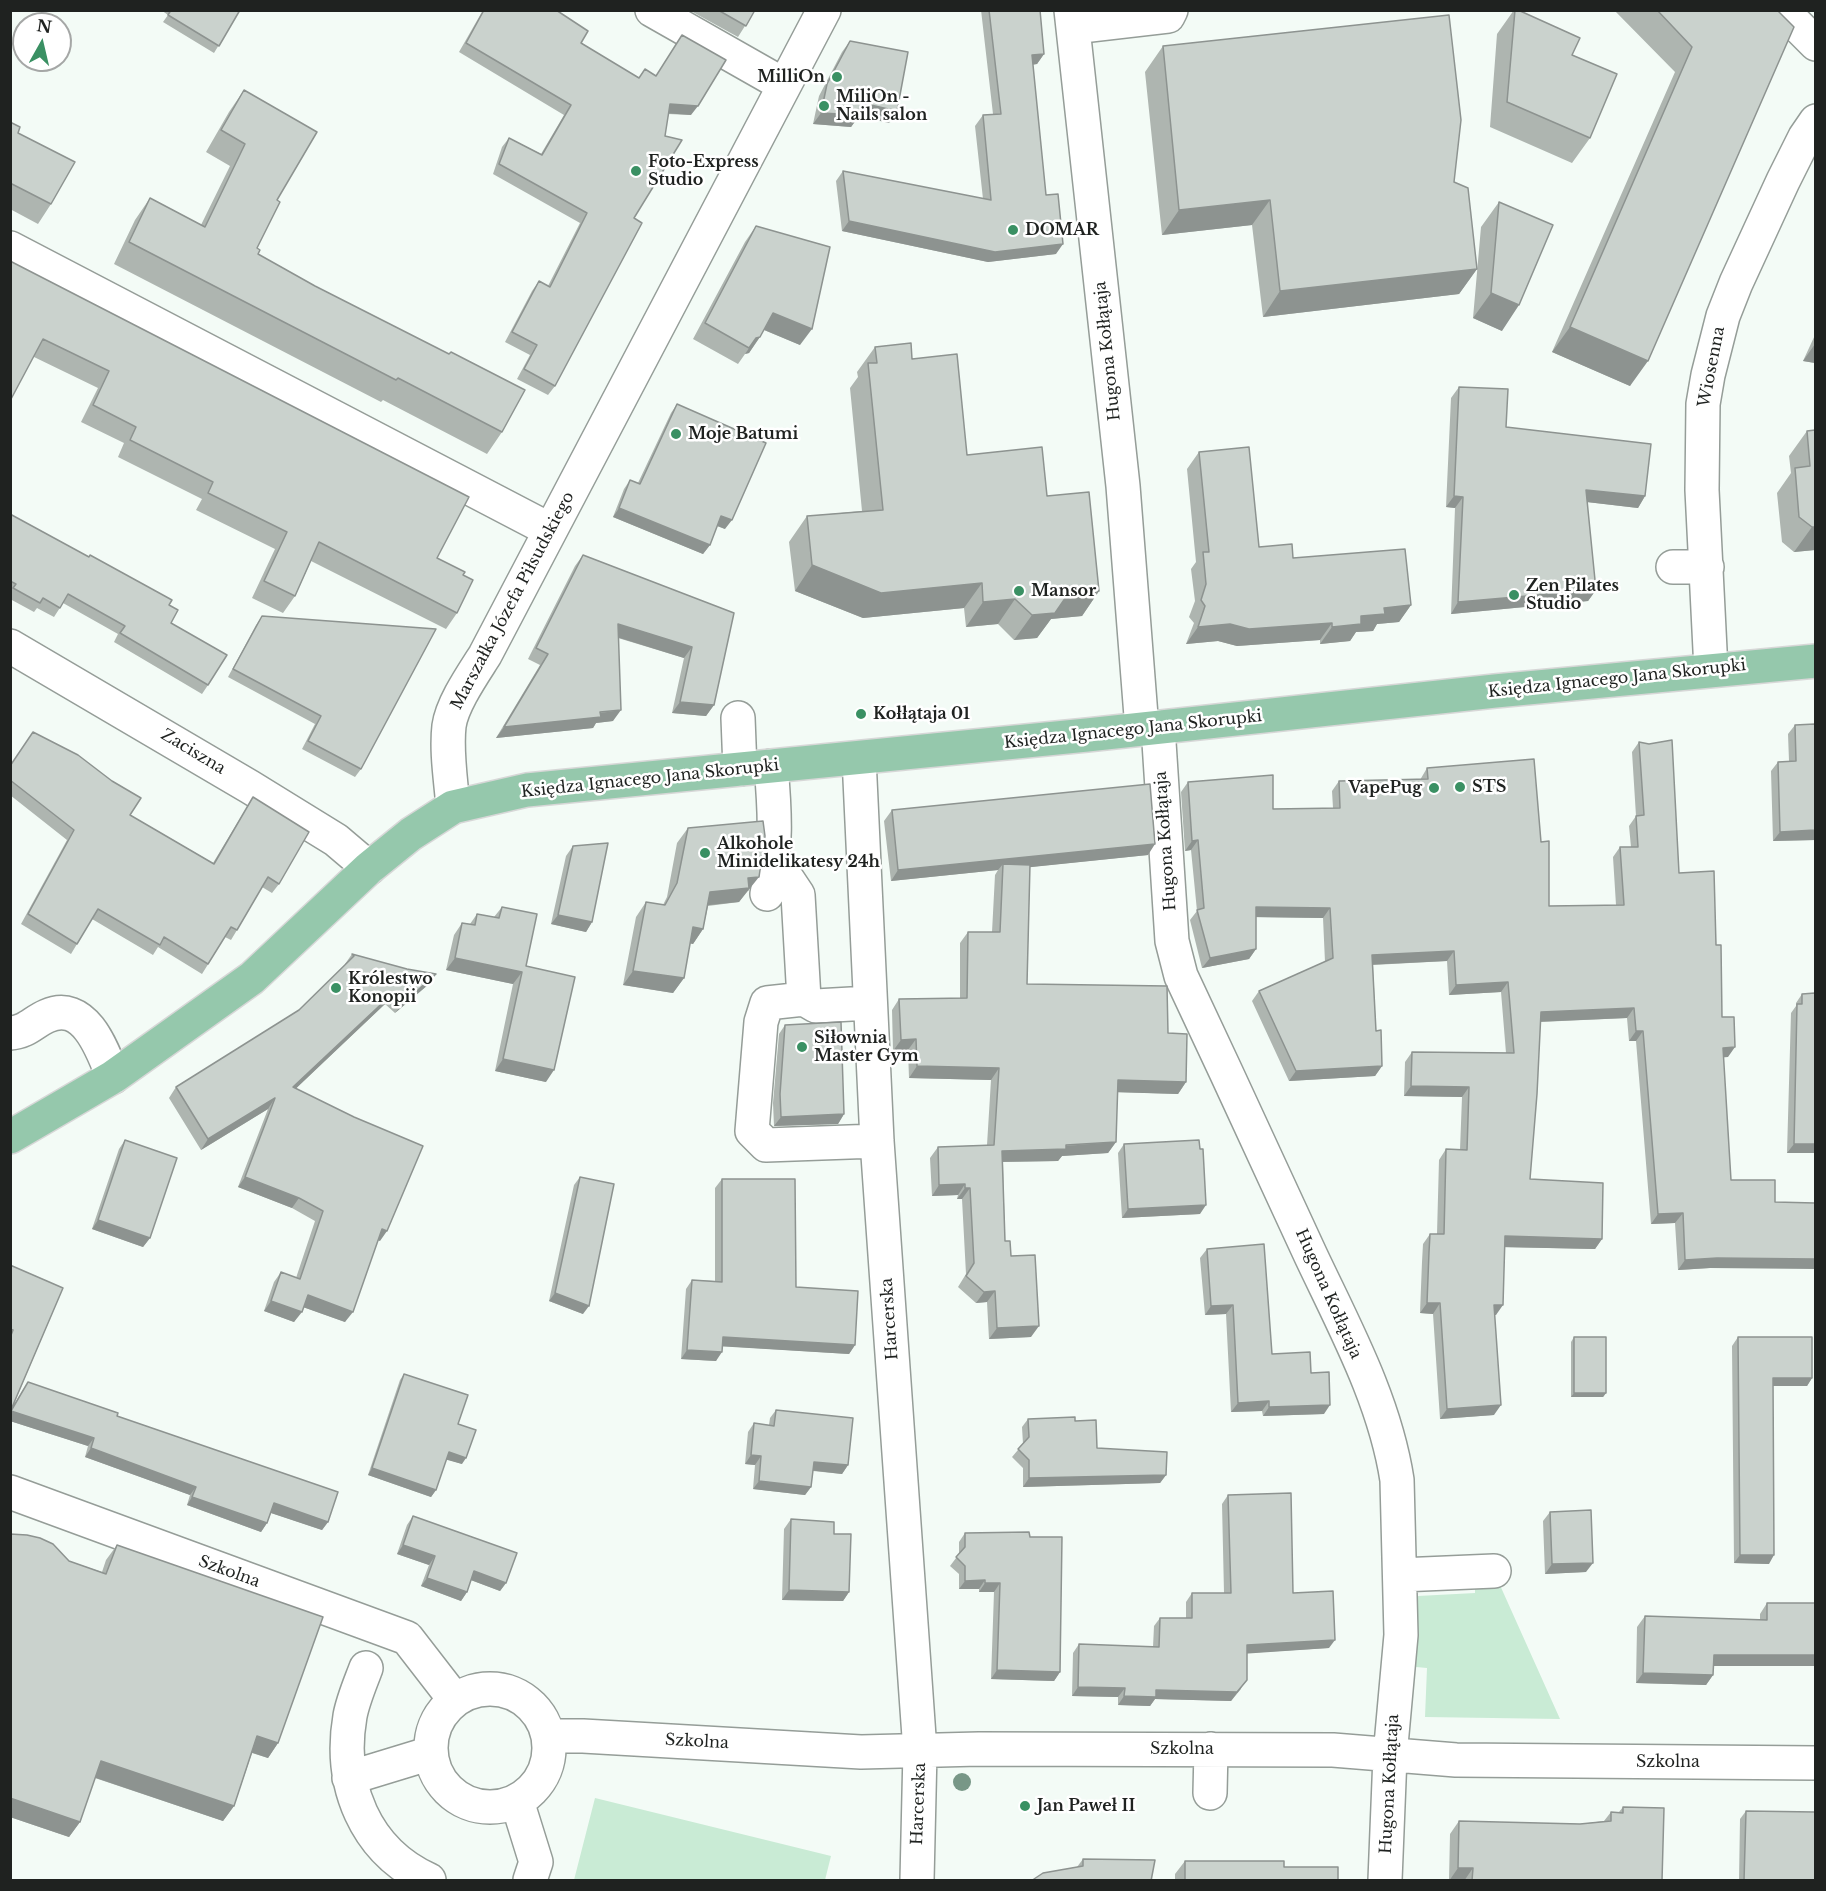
<!DOCTYPE html>
<meta charset="utf-8">
<style>
body{margin:0}
#map{position:relative;width:1826px;height:1891px;overflow:hidden;background:#f3fbf6;font-family:"Libre Baskerville",serif}
canvas{display:block}
.frame{position:absolute;inset:0;border:12px solid #1f2220;pointer-events:none}
.north{position:absolute;left:12px;top:12px;width:60px;height:60px;box-sizing:border-box;background:#fff;border:2px solid #a5a7a6;border-radius:50%;rotate:8deg;font-size:16px;font-weight:700;line-height:24px;text-align:center;color:#1f2220}
.north::after{content:'';display:block;margin:auto;width:21px;height:27px;background:#3a9063;clip-path:polygon(50% 0,100% 100%,50% 72%,0 100%)}
</style>
<div id="map">
<canvas width="1826" height="1891"></canvas>
<div class="frame"></div>
<div class="north">N</div>
</div>
<script>
const ctx = document.querySelector('canvas').getContext('2d');
ctx.lineJoin = 'round';
function paint(path, color) { ctx.fillStyle = color; ctx.fill(path, 'evenodd'); }
function strokePath(path, color, width, dash) { ctx.strokeStyle = color; ctx.lineWidth = width; ctx.lineCap = dash ? 'butt' : 'round'; ctx.setLineDash(dash || []); ctx.stroke(path); }
function write(font, color, halo, rows, align = 'center') {
  ctx.font = font + ' "Libre Baskerville",serif'; ctx.lineWidth = 5; ctx.setLineDash([]); ctx.textBaseline = 'middle'; ctx.strokeStyle = halo; ctx.fillStyle = color; for (const [text, x, y, turn = 0] of rows) {
    ctx.save(); ctx.translate(x, y); ctx.rotate((+turn || 0) * Math.PI / 180); ctx.textAlign = isNaN(turn) ? turn : align; if (halo) ctx.strokeText(text, 0, 0); ctx.fillText(text, 0, 0); ctx.restore();
  }
}
paint(new Path2D(`
 M 1499,1583 L 1560,1719 L 1425,1717 L 1427,1668 L 1416,1667 L 1418,1596 L 1475,1593 L 1475,1585 Z
 M 595,1798 L 831,1856 L 825,1880 L 574,1880 Z`), '#c9ebd5');
const minor = new Path2D(`
 M 652,10 L 784,85
 M 1071,10 L 1123,486 L 1142,729
 M 1782,10 L 1816,44
 M 1073,27 L 1168,16 L 1171,10
 M 10,248 L 550,530
 M 1673,567 L 1707,567
 M 10,646 L 250,787 L 336,840 L 369,868
 M 1711,670 L 1702,490 L 1703,404 L 1708,375 L 1723,316 L 1736,283 L 1783,181 L 1805,137 L 1816,121
 M 738,718 L 740,769
 M 1158,727 L 1172,941 L 1181,976 C 1225,1069 1268,1163 1311,1256 C 1345,1328 1385,1401 1397,1480 L 1401,1635 L 1390,1756 L 1385,1880
 M 859,758 L 877,1141 L 920,1751 L 917,1880
 M 453,807 C 451,781 446,752 449,726 C 452,704 473,674 485,655 L 824,10
 M 788,880 L 798,895 L 804,999 L 816,1006 L 869,1003
 M 767,894 C 777,850 775,811 771,766
 M 804,999 L 767,1003 L 761,1022 L 752,1131 L 766,1145 L 877,1141
 M 10,1033 C 27,1032 33,1022 47,1016 C 85,999 103,1051 113,1077
 M 10,1492 L 407,1638 L 455,1700
 M 1400,1575 L 1494,1571
 M 366,1668 C 360,1684 353,1700 350,1716 C 338,1785 365,1851 429,1880
 M431 1748a59 59 0 1 1 118 0a59 59 0 1 1-118 0Z
 M 549,1736 L 583,1736 L 861,1752 L 979,1749 L 1333,1750 L 1456,1760 L 1816,1763
 M 349,1778 L 431,1753
 M 1210,1793 L 1211,1749
 M 517,1801 L 536,1862 L 530,1880`);
const major = new Path2D(`
 M 10,1137 L 113,1077 L 252,978 L 369,868 L 411,834 L 453,807 L 527,790 L 1087,735 L 1495,691 L 1816,661`);
strokePath(minor, '#959d98', 36);
strokePath(major, '#d7d7d7', 36);
strokePath(minor, '#fff', 33);
strokePath(major, '#95c8ac', 33);
ctx.fillStyle = '#789787';
for (const [x, y] of [
 [962,1782]
]) { ctx.beginPath(); ctx.arc(x, y, 9, 0, 2 * Math.PI); ctx.fill(); }
paint(new Path2D(`
 M 161,10 L 240,10 L 214,53 L 163,22 L 168,15 Z
 M 483,10 L 556,10 L 581,43 L 691,115 L 668,114 L 634,218 L 555,386 L 548,395 L 517,379 L 530,355 L 505,342 L 532,291 L 539,281 L 548,286 L 580,223 L 493,174 L 502,147 L 509,138 L 541,154 L 564,115 L 459,52 Z
 M 689,10 L 755,10 L 738,37 Z
 M 981,10 L 1040,10 L 1044,54 L 1037,64 L 1033,65 L 1046,195 L 1056,254 L 988,262 L 842,231 L 836,181 L 843,171 L 983,199 L 975,126 L 983,115 L 993,114 Z
 M 1514,10 L 1518,10 L 1590,138 L 1572,163 L 1490,127 L 1497,34 Z
 M 1614,10 L 1777,10 L 1630,386 L 1552,352 L 1675,72 Z
 M 850,41 L 889,123 L 859,116 L 851,127 L 813,124 L 819,96 L 842,52 Z
 M 1163,46 L 1454,182 L 1477,269 L 1459,294 L 1263,317 L 1252,225 L 1162,235 L 1145,72 Z
 M 244,90 L 277,200 L 257,248 L 258,254 L 502,432 L 487,454 L 383,400 L 381,402 L 114,264 L 135,220 L 150,198 L 201,225 L 230,166 L 206,152 L 229,112 Z
 M 10,122 L 18,133 L 51,204 L 38,224 L 10,209 Z
 M 1499,202 L 1502,331 L 1473,318 L 1481,227 Z
 M 756,226 L 800,345 L 764,330 L 749,353 L 745,354 L 738,364 L 693,339 L 745,242 Z
 M 10,261 L 437,558 L 463,575 L 457,613 L 446,629 L 311,561 L 295,596 L 283,613 L 252,598 L 275,549 L 196,510 L 202,499 L 118,457 L 124,443 L 81,422 L 98,388 L 34,357 Z
 M 1815,335 L 1815,363 L 1803,361 Z
 M 875,347 L 912,359 L 967,455 L 1047,496 L 1099,591 L 1082,616 L 1051,619 L 1037,638 L 1014,640 L 998,624 L 966,627 L 964,608 L 863,618 L 795,591 L 789,542 L 807,516 L 862,511 L 850,388 L 858,377 L 857,372 Z
 M 1459,387 L 1506,427 L 1645,496 L 1638,508 L 1587,502 L 1596,590 L 1588,601 L 1451,614 L 1455,508 L 1446,507 L 1451,398 Z
 M 677,404 L 725,529 L 717,526 L 710,545 L 703,554 L 613,517 L 624,489 L 630,480 L 638,483 L 671,413 Z
 M 1815,430 L 1815,550 L 1794,552 L 1782,542 L 1777,493 L 1791,473 L 1789,456 L 1807,431 Z
 M 1199,452 L 1259,547 L 1293,558 L 1411,605 L 1399,622 L 1377,624 L 1373,631 L 1356,632 L 1350,641 L 1320,644 L 1320,640 L 1237,646 L 1218,641 L 1186,644 L 1194,623 L 1189,617 L 1195,601 L 1191,569 L 1196,562 L 1187,469 Z
 M 10,514 L 169,605 L 171,623 L 208,685 L 202,694 L 114,642 L 118,634 L 63,603 L 54,617 L 37,608 L 34,612 L 10,599 Z
 M 583,555 L 734,613 L 714,705 L 706,716 L 672,713 L 684,658 L 618,638 L 613,721 L 596,723 L 593,728 L 496,738 L 540,665 L 528,659 L 575,566 Z
 M 262,616 L 361,769 L 355,777 L 302,749 L 315,724 L 228,677 L 256,625 Z
 M 1795,725 L 1815,840 L 1773,841 L 1771,771 L 1778,762 L 1789,761 L 1788,734 Z
 M 33,732 L 130,815 L 213,863 L 253,797 L 279,884 L 272,893 L 262,887 L 237,930 L 231,940 L 225,937 L 202,974 L 158,947 L 153,955 L 92,919 L 71,954 L 21,924 L 67,840 L 10,795 L 10,766 Z
 M 1639,742 L 1679,873 L 1716,945 L 1722,1017 L 1728,1057 L 1724,1057 L 1710,1268 L 1678,1270 L 1675,1223 L 1651,1224 L 1636,1041 L 1629,1041 L 1627,1018 L 1540,1022 L 1530,1179 L 1602,1239 L 1595,1249 L 1505,1247 L 1496,1315 L 1495,1315 L 1494,1415 L 1440,1419 L 1433,1314 L 1420,1313 L 1422,1262 L 1423,1244 L 1430,1234 L 1437,1234 L 1439,1160 L 1446,1149 L 1460,1150 L 1462,1097 L 1404,1096 L 1405,1062 L 1412,1052 L 1506,1053 L 1501,992 L 1449,995 L 1447,961 L 1373,965 L 1376,1031 L 1382,1066 L 1375,1076 L 1289,1081 L 1252,1001 L 1259,991 L 1325,962 L 1323,918 L 1256,917 L 1256,949 L 1249,959 L 1202,968 L 1190,920 L 1197,911 L 1191,850 L 1185,851 L 1181,792 L 1188,782 L 1273,809 L 1333,808 L 1332,791 L 1339,781 L 1420,780 L 1427,768 L 1541,842 L 1549,906 L 1616,905 L 1613,857 L 1620,847 L 1631,847 L 1629,826 L 1636,816 L 1632,752 Z
 M 892,810 L 1148,855 L 1030,867 L 1027,984 L 1168,1033 L 1186,1082 L 1178,1094 L 1117,1092 L 1116,1142 L 1108,1153 L 1062,1156 L 1058,1161 L 1003,1162 L 1005,1241 L 1011,1256 L 1031,1337 L 989,1339 L 987,1302 L 976,1303 L 958,1287 L 966,1274 L 962,1199 L 957,1199 L 958,1195 L 932,1196 L 930,1158 L 938,1147 L 987,1145 L 991,1080 L 909,1078 L 908,1050 L 893,1051 L 892,1010 L 899,999 L 960,998 L 960,943 L 968,932 L 992,932 L 995,875 L 998,870 L 891,881 L 884,821 Z
 M 688,828 L 749,891 L 747,891 L 739,902 L 708,906 L 703,929 L 693,944 L 690,943 L 684,978 L 673,993 L 623,985 L 636,917 L 646,902 L 663,905 L 667,897 L 677,843 Z
 M 573,846 L 592,922 L 586,932 L 551,924 L 566,856 Z
 M 502,907 L 526,966 L 546,1082 L 495,1071 L 513,984 L 446,970 L 454,935 L 462,923 L 470,924 L 477,914 L 494,917 Z
 M 352,954 L 429,984 L 395,1013 L 385,1004 L 295,1089 L 380,1241 L 378,1240 L 345,1322 L 303,1307 L 294,1322 L 264,1311 L 274,1282 L 281,1272 L 296,1278 L 315,1221 L 292,1208 L 238,1187 L 268,1109 L 201,1150 L 169,1098 L 176,1087 L 299,1010 L 345,965 L 345,964 Z
 M 1815,993 L 1815,1153 L 1787,1153 L 1791,1013 L 1796,1006 L 1796,1003 L 1802,994 Z
 M 785,1025 L 844,1114 L 838,1124 L 774,1126 L 773,1103 L 779,1034 Z
 M 125,1140 L 150,1238 L 143,1247 L 92,1229 L 119,1149 Z
 M 1124,1144 L 1200,1214 L 1122,1218 L 1118,1153 Z
 M 580,1177 L 583,1314 L 549,1301 L 574,1185 Z
 M 722,1179 L 796,1287 L 855,1345 L 849,1354 L 722,1346 L 716,1361 L 681,1359 L 686,1289 L 692,1280 L 715,1281 L 715,1188 Z
 M 1207,1249 L 1272,1354 L 1311,1373 L 1324,1414 L 1263,1416 L 1262,1411 L 1231,1412 L 1226,1314 L 1205,1315 L 1200,1258 Z
 M 10,1265 L 63,1288 L 13,1406 L 28,1382 L 117,1416 L 328,1522 L 322,1530 L 271,1513 L 267,1523 L 261,1532 L 187,1505 L 190,1495 L 85,1457 L 88,1446 L 10,1421 Z
 M 1574,1337 L 1606,1393 L 1603,1397 L 1571,1397 L 1571,1342 Z
 M 1738,1337 L 1812,1378 L 1807,1386 L 1773,1386 L 1769,1564 L 1734,1563 L 1732,1346 Z
 M 404,1374 L 458,1424 L 462,1464 L 446,1459 L 436,1490 L 431,1497 L 368,1475 L 400,1380 Z
 M 776,1410 L 848,1465 L 842,1474 L 813,1471 L 811,1487 L 805,1495 L 753,1489 L 755,1465 L 745,1464 L 748,1432 L 754,1423 L 769,1425 L 770,1418 Z
 M 1028,1419 L 1075,1421 L 1097,1448 L 1166,1475 L 1160,1483 L 1023,1487 L 1023,1468 L 1012,1457 L 1023,1444 L 1022,1427 Z
 M 1228,1495 L 1329,1648 L 1247,1653 L 1241,1689 L 1231,1701 L 1155,1699 L 1150,1706 L 1118,1705 L 1118,1697 L 1072,1696 L 1073,1653 L 1079,1644 L 1153,1647 L 1154,1626 L 1160,1618 L 1186,1618 L 1186,1602 L 1192,1593 L 1224,1593 L 1222,1504 Z
 M 1550,1512 L 1586,1572 L 1545,1574 L 1543,1521 Z
 M 413,1516 L 506,1583 L 500,1591 L 471,1580 L 467,1592 L 461,1601 L 421,1586 L 429,1565 L 397,1554 L 407,1525 Z
 M 791,1519 L 834,1534 L 849,1592 L 843,1601 L 782,1600 L 784,1529 Z
 M 965,1533 L 1030,1537 L 1060,1672 L 1054,1681 L 991,1679 L 994,1592 L 979,1592 L 979,1589 L 959,1589 L 959,1574 L 950,1566 L 959,1554 L 959,1542 Z
 M 10,1534 L 69,1561 L 102,1572 L 106,1560 L 117,1545 L 278,1743 L 268,1758 L 252,1753 L 234,1806 L 223,1821 L 95,1778 L 80,1822 L 69,1837 L 10,1817 Z
 M 1767,1603 L 1815,1603 L 1815,1666 L 1713,1666 L 1713,1675 L 1706,1685 L 1636,1683 L 1637,1627 L 1645,1616 L 1760,1620 L 1760,1614 Z
 M 1623,1807 L 1662,1881 L 1449,1881 L 1450,1834 L 1459,1821 L 1580,1824 L 1604,1821 L 1611,1812 L 1619,1812 Z
 M 1746,1811 L 1815,1881 L 1739,1881 L 1740,1819 Z
 M 1083,1859 L 1151,1881 L 1077,1867 Z
 M 1185,1861 L 1284,1867 L 1338,1881 L 1175,1881 L 1175,1874 Z`), '#aeb5b0');
paint(new Path2D(`
 M 1044,54 L 1037,64 L 1024,65 L 1032,55 Z
 M 862,103 L 897,111 L 889,123 L 859,116 L 851,127 L 813,124 L 821,113 Z
 M 670,104 L 698,106 L 691,115 L 663,113 Z
 M 1270,200 L 1252,225 L 1162,235 L 1179,210 Z
 M 849,221 L 1063,244 L 1056,254 L 988,262 L 842,231 Z
 M 1477,269 L 1459,294 L 1263,317 L 1280,291 Z
 M 1491,293 L 1519,305 L 1502,331 L 1473,318 Z
 M 773,313 L 812,329 L 800,345 L 762,329 Z
 M 1570,327 L 1648,361 L 1630,386 L 1552,352 Z
 M 760,337 L 749,353 L 745,354 L 756,338 Z
 M 1815,344 L 1815,363 L 1803,361 Z
 M 1586,490 L 1645,496 L 1638,508 L 1578,501 Z
 M 1454,496 L 1463,497 L 1455,508 L 1446,507 Z
 M 619,508 L 710,545 L 703,554 L 613,517 Z
 M 721,516 L 732,520 L 725,529 L 715,525 Z
 M 1812,527 L 1815,527 L 1815,550 L 1794,552 Z
 M 812,565 L 982,583 L 964,608 L 863,618 L 795,591 Z
 M 1596,590 L 1588,601 L 1451,614 L 1458,602 Z
 M 1099,591 L 1082,616 L 1051,619 L 1037,638 L 1014,640 L 1032,615 L 1068,594 Z
 M 1015,599 L 998,624 L 966,627 L 983,602 Z
 M 1411,605 L 1399,622 L 1377,624 L 1373,631 L 1356,632 L 1350,641 L 1320,644 L 1332,627 L 1384,608 Z
 M 1332,623 L 1320,640 L 1237,646 L 1218,641 L 1186,644 L 1198,627 L 1230,624 Z
 M 618,624 L 692,647 L 684,658 L 610,635 Z
 M 680,702 L 714,705 L 706,716 L 672,713 Z
 M 621,710 L 613,721 L 596,723 L 593,728 L 496,738 L 504,727 Z
 M 1815,830 L 1815,840 L 1773,841 L 1780,832 Z
 M 1198,840 L 1191,850 L 1185,851 L 1192,841 Z
 M 1155,844 L 1148,855 L 1003,870 L 1003,864 L 998,870 L 891,881 L 898,870 Z
 M 759,877 L 739,902 L 700,906 L 710,892 L 748,878 Z
 M 1256,907 L 1330,908 L 1323,918 L 1249,917 Z
 M 558,915 L 592,922 L 586,932 L 551,924 Z
 M 693,927 L 703,929 L 693,944 L 683,942 Z
 M 1256,949 L 1249,959 L 1202,968 L 1210,958 Z
 M 1454,951 L 1447,961 L 1365,965 L 1372,955 Z
 M 455,958 L 522,972 L 513,984 L 446,970 Z
 M 633,971 L 684,978 L 673,993 L 623,985 Z
 M 436,974 L 429,984 L 395,1013 L 403,1003 Z
 M 1508,982 L 1501,992 L 1449,995 L 1456,985 Z
 M 393,993 L 385,1004 L 286,1098 L 293,1087 Z
 M 1634,1008 L 1627,1018 L 1534,1022 L 1541,1012 Z
 M 1636,1031 L 1643,1031 L 1636,1041 L 1629,1041 Z
 M 916,1039 L 908,1050 L 893,1051 L 901,1040 Z
 M 1735,1047 L 1728,1057 L 1716,1058 L 1723,1048 Z
 M 503,1059 L 554,1070 L 546,1082 L 495,1071 Z
 M 917,1066 L 999,1068 L 991,1080 L 909,1078 Z
 M 1382,1066 L 1375,1076 L 1289,1081 L 1296,1071 Z
 M 1118,1080 L 1186,1082 L 1178,1094 L 1110,1092 Z
 M 1411,1086 L 1469,1087 L 1462,1097 L 1404,1096 Z
 M 275,1098 L 268,1109 L 201,1150 L 208,1139 Z
 M 844,1114 L 838,1124 L 774,1126 L 781,1117 Z
 M 1116,1142 L 1108,1153 L 1062,1156 L 1058,1161 L 994,1162 L 1002,1151 Z
 M 1794,1144 L 1815,1144 L 1815,1153 L 1787,1153 Z
 M 245,1177 L 299,1198 L 292,1208 L 238,1187 Z
 M 965,1184 L 958,1195 L 932,1196 L 939,1185 Z
 M 965,1188 L 970,1188 L 962,1199 L 957,1199 Z
 M 1206,1205 L 1200,1214 L 1122,1218 L 1128,1209 Z
 M 1683,1213 L 1675,1223 L 1651,1224 L 1658,1214 Z
 M 98,1220 L 150,1238 L 143,1247 L 92,1229 Z
 M 382,1229 L 387,1231 L 380,1241 L 375,1239 Z
 M 1505,1236 L 1602,1239 L 1595,1249 L 1498,1247 Z
 M 1717,1258 L 1815,1259 L 1815,1269 L 1710,1268 L 1678,1270 L 1685,1260 Z
 M 995,1291 L 987,1302 L 976,1303 L 984,1292 Z
 M 555,1293 L 589,1306 L 583,1314 L 549,1301 Z
 M 308,1295 L 353,1312 L 345,1322 L 300,1306 Z
 M 271,1301 L 302,1312 L 294,1322 L 264,1311 Z
 M 1427,1303 L 1440,1303 L 1433,1314 L 1420,1313 Z
 M 1233,1305 L 1226,1314 L 1205,1315 L 1211,1306 Z
 M 1494,1305 L 1503,1305 L 1496,1315 L 1487,1315 Z
 M 1039,1326 L 1031,1337 L 989,1339 L 997,1328 Z
 M 723,1337 L 855,1345 L 849,1354 L 716,1346 Z
 M 687,1350 L 722,1352 L 716,1361 L 681,1359 Z
 M 1773,1378 L 1812,1378 L 1807,1386 L 1768,1386 Z
 M 1574,1393 L 1606,1393 L 1603,1397 L 1571,1397 Z
 M 1269,1401 L 1262,1411 L 1231,1412 L 1238,1403 Z
 M 1330,1405 L 1324,1414 L 1263,1416 L 1269,1407 Z
 M 1501,1405 L 1494,1415 L 1440,1419 L 1447,1409 Z
 M 11,1411 L 94,1438 L 88,1446 L 10,1421 L 10,1413 Z
 M 91,1448 L 196,1487 L 190,1495 L 85,1457 Z
 M 449,1452 L 466,1458 L 462,1464 L 444,1459 Z
 M 751,1455 L 761,1456 L 755,1465 L 745,1464 Z
 M 814,1462 L 848,1465 L 842,1474 L 808,1470 Z
 M 372,1468 L 436,1490 L 431,1497 L 368,1475 Z
 M 1166,1475 L 1160,1483 L 1023,1487 L 1029,1478 Z
 M 759,1481 L 811,1487 L 805,1495 L 753,1489 Z
 M 192,1497 L 267,1523 L 261,1532 L 187,1505 Z
 M 274,1503 L 328,1522 L 322,1530 L 268,1512 Z
 M 403,1545 L 435,1556 L 429,1565 L 397,1554 Z
 M 1740,1555 L 1774,1555 L 1769,1564 L 1734,1563 Z
 M 1593,1563 L 1586,1572 L 1545,1574 L 1552,1564 Z
 M 474,1571 L 506,1583 L 500,1591 L 468,1579 Z
 M 427,1578 L 467,1592 L 461,1601 L 421,1586 Z
 M 985,1580 L 979,1589 L 959,1589 L 965,1581 Z
 M 985,1583 L 1000,1583 L 994,1592 L 979,1592 Z
 M 789,1590 L 849,1592 L 843,1601 L 782,1600 Z
 M 1335,1640 L 1329,1648 L 1241,1654 L 1247,1645 Z
 M 1714,1655 L 1815,1655 L 1815,1666 L 1706,1666 Z
 M 997,1670 L 1060,1672 L 1054,1681 L 991,1679 Z
 M 1643,1673 L 1713,1675 L 1706,1685 L 1636,1683 Z
 M 1247,1680 L 1231,1701 L 1155,1699 L 1150,1706 L 1118,1705 L 1124,1696 L 1156,1690 Z
 M 1078,1687 L 1125,1688 L 1118,1697 L 1072,1696 Z
 M 257,1736 L 278,1743 L 268,1758 L 247,1751 Z
 M 101,1761 L 234,1806 L 223,1821 L 90,1776 Z
 M 10,1798 L 80,1822 L 69,1837 L 10,1817 Z
 M 1458,1868 L 1473,1868 L 1464,1881 L 1449,1881 Z`), '#8d9390');
const building = new Path2D(`
 M 171,10 L 240,10 L 219,46 L 168,15 Z
 M 484,10 L 556,10 L 588,31 L 581,43 L 639,78 L 645,69 L 656,76 L 682,35 L 726,60 L 698,106 L 670,104 L 665,136 L 682,140 L 634,218 L 642,223 L 555,386 L 524,369 L 537,345 L 512,332 L 539,281 L 550,287 L 587,213 L 499,164 L 509,138 L 542,155 L 571,105 L 466,43 Z
 M 718,10 L 755,10 L 746,26 Z
 M 989,10 L 1040,10 L 1044,54 L 1032,55 L 1046,195 L 1058,194 L 1063,244 L 995,252 L 849,221 L 843,171 L 991,200 L 983,115 L 1001,114 Z
 M 1515,10 L 1518,10 L 1580,38 L 1572,55 L 1617,74 L 1590,138 L 1507,102 Z
 M 1657,10 L 1777,10 L 1794,27 L 1648,361 L 1570,327 L 1692,47 Z
 M 1449,15 L 1461,120 L 1454,182 L 1468,188 L 1477,269 L 1280,291 L 1270,200 L 1179,210 L 1163,46 Z
 M 850,41 L 908,52 L 897,111 L 862,103 L 859,115 L 821,113 L 827,84 Z
 M 244,90 L 317,132 L 277,200 L 280,202 L 257,248 L 260,250 L 258,254 L 315,286 L 449,354 L 451,352 L 525,390 L 502,432 L 398,378 L 396,380 L 129,242 L 150,198 L 205,227 L 245,144 L 221,130 Z
 M 10,122 L 20,127 L 18,133 L 75,162 L 51,204 L 10,183 Z
 M 1499,202 L 1553,225 L 1519,305 L 1491,293 Z
 M 756,226 L 830,247 L 812,329 L 773,313 L 760,337 L 756,338 L 749,348 L 705,323 Z
 M 10,261 L 469,497 L 437,558 L 465,572 L 463,575 L 473,580 L 457,613 L 319,542 L 295,596 L 264,581 L 287,532 L 208,493 L 213,482 L 130,440 L 136,427 L 93,405 L 109,371 L 43,339 L 10,401 Z
 M 911,343 L 912,359 L 957,354 L 967,455 L 1042,447 L 1047,496 L 1089,492 L 1099,591 L 1068,594 L 1055,613 L 1032,615 L 1015,599 L 983,602 L 982,583 L 881,593 L 812,565 L 807,516 L 883,510 L 868,363 L 877,363 L 875,347 Z
 M 1459,387 L 1508,389 L 1506,427 L 1651,444 L 1645,496 L 1586,490 L 1596,590 L 1458,602 L 1463,497 L 1454,496 Z
 M 677,404 L 766,443 L 732,520 L 721,516 L 710,545 L 619,508 L 630,480 L 640,484 Z
 M 1815,430 L 1815,527 L 1812,527 L 1799,517 L 1795,468 L 1810,466 L 1807,431 Z
 M 1249,447 L 1259,547 L 1292,544 L 1293,558 L 1405,549 L 1411,605 L 1384,608 L 1385,614 L 1361,616 L 1361,624 L 1332,627 L 1332,623 L 1249,629 L 1230,624 L 1198,627 L 1205,606 L 1201,600 L 1206,584 L 1203,552 L 1209,552 L 1199,452 Z
 M 10,514 L 89,557 L 90,555 L 172,600 L 169,605 L 178,610 L 171,623 L 227,655 L 208,685 L 120,633 L 125,626 L 68,594 L 60,608 L 43,598 L 40,603 L 13,588 L 16,584 L 10,581 Z
 M 583,555 L 734,613 L 714,705 L 680,702 L 692,647 L 618,624 L 621,710 L 600,712 L 601,717 L 504,727 L 548,654 L 536,648 Z
 M 262,616 L 436,629 L 361,769 L 308,741 L 321,716 L 233,669 Z
 M 1815,724 L 1815,830 L 1780,832 L 1778,762 L 1796,761 L 1795,725 Z
 M 33,732 L 78,755 L 112,781 L 141,798 L 130,815 L 214,864 L 253,797 L 309,832 L 279,884 L 268,877 L 237,930 L 231,927 L 208,964 L 164,937 L 160,945 L 98,909 L 77,944 L 28,914 L 74,830 L 10,780 L 10,766 Z
 M 1672,740 L 1679,873 L 1714,871 L 1716,945 L 1721,945 L 1722,1017 L 1734,1017 L 1735,1047 L 1723,1048 L 1731,1180 L 1775,1180 L 1775,1202 L 1815,1203 L 1815,1259 L 1717,1258 L 1685,1260 L 1683,1213 L 1658,1214 L 1643,1031 L 1636,1031 L 1634,1008 L 1541,1012 L 1537,1094 L 1530,1179 L 1603,1183 L 1602,1239 L 1505,1236 L 1503,1305 L 1494,1305 L 1501,1405 L 1447,1409 L 1440,1303 L 1427,1303 L 1429,1252 L 1430,1234 L 1444,1234 L 1446,1149 L 1467,1150 L 1469,1087 L 1411,1086 L 1412,1052 L 1514,1053 L 1508,982 L 1456,985 L 1454,951 L 1372,955 L 1376,1031 L 1381,1030 L 1382,1066 L 1296,1071 L 1259,991 L 1333,958 L 1330,908 L 1256,907 L 1256,949 L 1210,958 L 1197,910 L 1204,908 L 1198,840 L 1192,841 L 1188,782 L 1273,775 L 1273,809 L 1340,808 L 1339,781 L 1428,779 L 1427,768 L 1534,759 L 1541,842 L 1549,841 L 1549,906 L 1624,905 L 1620,847 L 1638,847 L 1636,816 L 1644,815 L 1639,742 L 1649,744 Z
 M 1150,784 L 1155,844 L 898,870 L 892,810 Z
 M 763,821 L 765,836 L 759,877 L 748,878 L 749,888 L 710,892 L 703,929 L 693,927 L 684,978 L 633,971 L 646,902 L 665,905 L 677,883 L 688,828 Z
 M 608,843 L 592,922 L 558,915 L 573,846 Z
 M 1003,864 L 1030,865 L 1027,984 L 1167,986 L 1168,1033 L 1187,1034 L 1186,1082 L 1118,1080 L 1116,1142 L 1066,1145 L 1066,1149 L 1002,1151 L 1005,1241 L 1010,1241 L 1011,1256 L 1035,1255 L 1039,1326 L 997,1328 L 995,1291 L 984,1292 L 966,1276 L 974,1263 L 970,1188 L 965,1188 L 965,1184 L 939,1185 L 938,1147 L 994,1145 L 999,1068 L 917,1066 L 916,1039 L 901,1040 L 899,999 L 967,998 L 968,932 L 1000,932 Z
 M 502,907 L 537,914 L 526,966 L 575,977 L 554,1070 L 503,1059 L 522,972 L 455,958 L 462,923 L 475,925 L 477,914 L 499,918 Z
 M 352,954 L 407,969 L 436,974 L 403,1003 L 393,993 L 293,1087 L 354,1117 L 423,1146 L 387,1231 L 382,1229 L 353,1312 L 308,1295 L 302,1312 L 271,1301 L 281,1272 L 300,1279 L 323,1211 L 299,1198 L 245,1177 L 275,1098 L 208,1139 L 176,1087 L 299,1010 L 354,956 Z
 M 1815,993 L 1815,1144 L 1794,1144 L 1797,1004 L 1802,1004 L 1802,994 Z
 M 841,1022 L 844,1114 L 781,1117 L 780,1094 L 785,1025 Z
 M 125,1140 L 177,1158 L 150,1238 L 98,1220 Z
 M 1199,1140 L 1200,1149 L 1203,1149 L 1206,1205 L 1128,1209 L 1124,1144 Z
 M 580,1177 L 614,1184 L 589,1306 L 555,1293 Z
 M 722,1179 L 795,1179 L 796,1287 L 858,1291 L 855,1345 L 723,1337 L 722,1352 L 687,1350 L 692,1280 L 722,1282 Z
 M 1264,1244 L 1272,1354 L 1310,1352 L 1311,1373 L 1329,1372 L 1330,1405 L 1269,1407 L 1269,1401 L 1238,1403 L 1233,1305 L 1211,1306 L 1207,1249 Z
 M 10,1265 L 63,1288 L 10,1412 L 10,1338 L 13,1330 L 10,1329 Z
 M 1574,1337 L 1606,1337 L 1606,1393 L 1574,1393 Z
 M 1738,1337 L 1812,1337 L 1812,1378 L 1773,1378 L 1774,1555 L 1740,1555 Z
 M 404,1374 L 468,1395 L 458,1424 L 476,1430 L 466,1458 L 449,1452 L 436,1490 L 372,1468 Z
 M 28,1382 L 118,1413 L 117,1416 L 338,1492 L 328,1522 L 274,1503 L 267,1523 L 192,1497 L 196,1487 L 91,1448 L 94,1438 L 11,1411 Z
 M 776,1410 L 853,1418 L 848,1465 L 814,1462 L 811,1487 L 759,1481 L 761,1456 L 751,1455 L 754,1423 L 774,1426 Z
 M 1075,1417 L 1075,1421 L 1096,1420 L 1097,1448 L 1167,1452 L 1166,1475 L 1029,1478 L 1029,1460 L 1018,1449 L 1029,1437 L 1028,1419 Z
 M 1291,1493 L 1293,1593 L 1333,1591 L 1335,1640 L 1247,1645 L 1247,1680 L 1237,1692 L 1156,1690 L 1156,1697 L 1124,1696 L 1125,1688 L 1078,1687 L 1079,1644 L 1159,1647 L 1160,1618 L 1192,1618 L 1192,1593 L 1231,1593 L 1228,1495 Z
 M 1591,1510 L 1593,1563 L 1552,1564 L 1550,1512 Z
 M 413,1516 L 517,1553 L 506,1583 L 474,1571 L 467,1592 L 427,1578 L 435,1556 L 403,1545 Z
 M 791,1519 L 834,1522 L 834,1534 L 851,1534 L 849,1592 L 789,1590 Z
 M 1029,1532 L 1030,1537 L 1062,1537 L 1060,1672 L 997,1670 L 1000,1583 L 985,1583 L 985,1580 L 965,1581 L 965,1566 L 956,1557 L 965,1547 L 965,1533 Z
 M 10,1534 L 27,1535 L 40,1538 L 53,1544 L 69,1561 L 106,1574 L 117,1545 L 323,1617 L 278,1743 L 257,1736 L 234,1806 L 101,1761 L 80,1822 L 10,1798 Z
 M 1767,1603 L 1815,1603 L 1815,1655 L 1714,1655 L 1713,1675 L 1643,1673 L 1645,1616 L 1767,1620 Z
 M 1623,1807 L 1664,1808 L 1662,1881 L 1472,1881 L 1473,1868 L 1458,1868 L 1459,1821 L 1580,1824 L 1611,1821 L 1611,1812 L 1623,1813 Z
 M 1746,1811 L 1815,1812 L 1815,1881 L 1744,1881 Z
 M 1083,1859 L 1155,1860 L 1151,1881 L 1031,1881 L 1043,1873 L 1083,1866 Z
 M 1185,1861 L 1284,1861 L 1284,1867 L 1338,1867 L 1338,1881 L 1185,1881 Z`);
paint(building, '#cad2cd');
strokePath(building, '#8d9390', 1.5);
for (const [x, y, r, color] of [
 [837,77,6,"#3a9063"],
 [824,106,6,"#3a9063"],
 [636,171,6,"#3a9063"],
 [1013,230,6,"#3a9063"],
 [676,434,6,"#3a9063"],
 [1019,591,6,"#3a9063"],
 [1514,595,6,"#3a9063"],
 [861,714,6,"#3a9063"],
 [1460,787,6,"#3a9063"],
 [1434,788,6,"#3a9063"],
 [705,853,6,"#3a9063"],
 [336,988,6,"#3a9063"],
 [802,1047,6,"#3a9063"],
 [1025,1806,6,"#3a9063"]
]) { const dot = new Path2D(); dot.arc(x, y, r, 0, 2 * Math.PI); ctx.fillStyle = color; ctx.fill(dot); strokePath(dot, '#fff', 2); }
write('bold 16px', '#1f2220', '#fff', [
 ["MilliOn",825,77,"right"],
 ["MiliOn -",836,97],
 ["Nails salon",836,115],
 ["Foto-Express",648,162],
 ["Studio",648,180],
 ["DOMAR",1025,230],
 ["Moje Batumi",688,434],
 ["Zen Pilates",1526,586],
 ["Studio",1526,604],
 ["Mansor",1031,591],
 ["Kołłątaja 01",873,714],
 ["STS",1472,787],
 ["VapePug",1422,788,"right"],
 ["Alkohole",717,844],
 ["Minidelikatesy 24h",717,862],
 ["Królestwo",348,979],
 ["Konopii",348,997],
 ["Siłownia",814,1038],
 ["Master Gym",814,1056],
 ["Jan Paweł II",1037,1806]
], 'left');
write('16px', '#1f2220', '#fff', [
 ["Hugona Kołłątaja",1108,351,-96],
 ["Wiosenna",1712,367,-79],
 ["Marszałka Józefa Piłsudskiego",513,601,-62],
 ["Księdza Ignacego Jana Skorupki",1617,679,-6],
 ["Księdza Ignacego Jana Skorupki",1133,730,-6],
 ["Zaciszna",193,752,31],
 ["Księdza Ignacego Jana Skorupki",650,779,-6],
 ["Hugona Kołłątaja",1166,841,-94],
 ["Hugona Kołłątaja",1328,1294,66],
 ["Harcerska",890,1319,-94],
 ["Szkolna",229,1572,20],
 ["Szkolna",697,1742,3],
 ["Szkolna",1182,1749],
 ["Szkolna",1668,1762],
 ["Hugona Kołłątaja",1390,1784,-87],
 ["Harcerska",919,1804,-88]
]);
</script>
